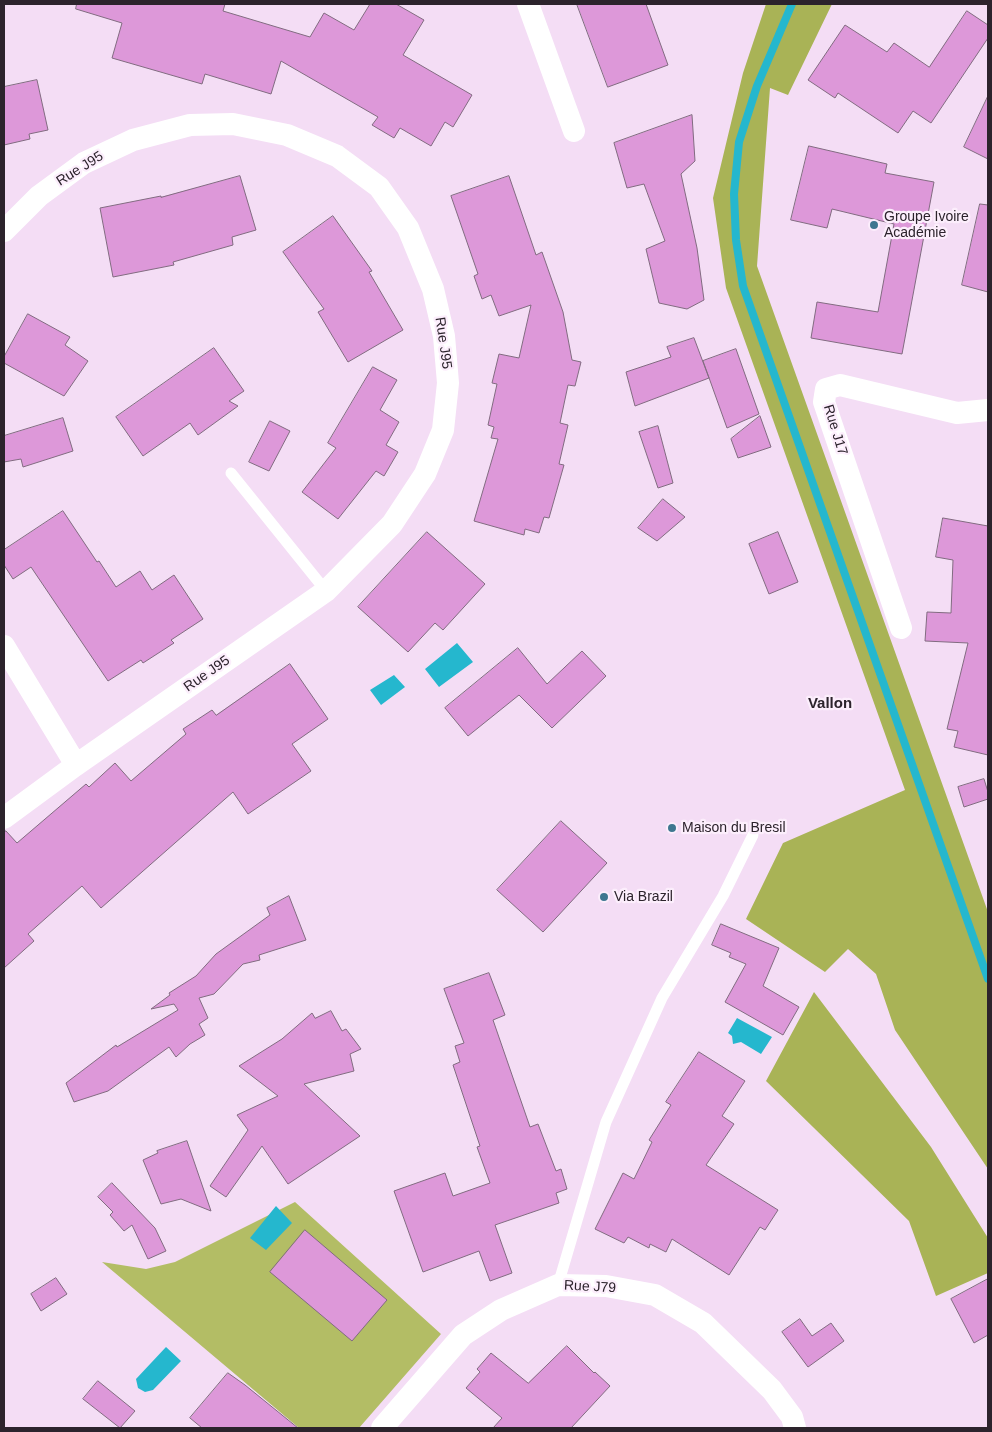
<!DOCTYPE html>
<meta charset="utf-8">
<style>
body{margin:0}
#map{position:relative;width:992px;height:1432px;overflow:hidden;background:#f4ddf5;font-family:Arial,sans-serif}
canvas{display:block}
.frame{position:absolute;inset:0;border:5px solid #2c232c;pointer-events:none}
</style>
<div id="map">
<canvas width="992" height="1432"></canvas>
<div class="frame"></div>
</div>
<script>
const ctx = document.querySelector('canvas').getContext('2d');
ctx.lineJoin = 'round';
function paint(path, color) { ctx.fillStyle = color; ctx.fill(path, 'evenodd'); }
function strokePath(path, color, width, dash) { ctx.strokeStyle = color; ctx.lineWidth = width; ctx.lineCap = dash ? 'butt' : 'round'; ctx.setLineDash(dash || []); ctx.stroke(path); }
function write(font, color, halo, rows, align = 'center') {
  ctx.font = font + ' Arial,sans-serif'; ctx.lineWidth = 4.5; ctx.setLineDash([]); ctx.textBaseline = 'middle'; ctx.strokeStyle = halo; ctx.fillStyle = color; for (const [text, x, y, turn = 0] of rows) {
    ctx.save(); ctx.translate(x, y); ctx.rotate((+turn || 0) * Math.PI / 180); ctx.textAlign = isNaN(turn) ? turn : align; if (halo) ctx.strokeText(text, 0, 0); ctx.fillText(text, 0, 0); ctx.restore();
  }
}
paint(new Path2D(`
 M 295,1202 L 441,1334 L 359,1428 L 299,1428 L 102,1262 L 146,1269 L 175,1262 Z`), '#b3bd65');
paint(new Path2D(`
 M 766,4 L 832,4 L 788,95 L 770,88 L 757,266 L 988,912 L 988,1169 L 895,1030 L 876,974 L 848,949 L 825,972 L 746,919 L 783,843 L 905,790 L 726,288 L 713,198 L 743,73 Z
 M 814,992 L 931,1147 L 988,1238 L 988,1273 L 936,1296 L 909,1221 L 766,1081 Z`), '#a9b356');
paint(new Path2D(`
 M 457,643 L 473,662 L 439,687 L 425,669 Z
 M 394,675 L 405,687 L 381,705 L 370,690 Z
 M 737,1018 L 772,1037 L 761,1054 L 741,1042 L 733,1044 L 732,1036 L 728,1033 Z
 M 276,1206 L 292,1223 L 266,1250 L 250,1238 Z
 M 166,1347 L 181,1361 L 153,1390 L 145,1392 L 138,1388 L 136,1379 Z`), '#25b7ce');
strokePath(new Path2D(`
 M 792,4 L 757,86 L 739,142 L 734,194 L 736,240 L 743,286 L 988,979`), '#25b7ce', 8);
const building = new Path2D(`
 M 77,4 L 225,4 L 223,11 L 310,37 L 324,13 L 354,30 L 370,4 L 396,4 L 424,20 L 403,55 L 472,95 L 453,127 L 445,122 L 431,146 L 400,128 L 394,138 L 372,125 L 378,117 L 281,61 L 271,94 L 205,74 L 202,84 L 112,58 L 122,23 L 76,9 Z
 M 577,4 L 646,4 L 668,65 L 608,87 Z
 M 967,11 L 988,25 L 988,38 L 931,123 L 913,111 L 898,133 L 838,93 L 835,98 L 808,80 L 845,25 L 887,52 L 894,43 L 929,67 Z
 M 37,80 L 48,130 L 29,134 L 30,139 L 4,145 L 4,87 Z
 M 988,96 L 988,159 L 964,147 Z
 M 692,115 L 695,161 L 681,174 L 697,248 L 704,300 L 687,309 L 659,303 L 646,249 L 665,241 L 644,184 L 627,188 L 614,143 Z
 M 809,146 L 887,164 L 885,173 L 934,182 L 902,354 L 811,338 L 817,302 L 878,312 L 894,224 L 832,209 L 827,228 L 791,220 Z
 M 240,176 L 256,230 L 232,237 L 233,245 L 173,262 L 174,265 L 113,277 L 100,208 L 161,196 L 161,197 Z
 M 509,176 L 536,255 L 542,252 L 563,312 L 572,360 L 581,362 L 575,386 L 568,385 L 560,423 L 568,425 L 559,464 L 564,465 L 549,518 L 544,517 L 539,533 L 525,529 L 524,535 L 474,521 L 498,439 L 491,438 L 494,427 L 488,425 L 497,384 L 492,383 L 499,354 L 519,358 L 531,305 L 499,316 L 491,295 L 482,299 L 474,276 L 478,274 L 451,196 Z
 M 980,204 L 988,205 L 988,292 L 962,285 Z
 M 333,216 L 372,271 L 369,272 L 403,330 L 348,362 L 318,312 L 324,309 L 283,252 Z
 M 28,314 L 70,337 L 65,345 L 88,361 L 64,396 L 4,363 L 4,357 Z
 M 694,338 L 709,378 L 635,406 L 626,372 L 671,357 L 667,347 Z
 M 214,348 L 244,391 L 229,401 L 238,406 L 198,435 L 190,423 L 143,456 L 116,417 Z
 M 736,349 L 759,414 L 727,428 L 703,361 Z
 M 373,367 L 397,380 L 380,410 L 399,422 L 386,445 L 398,452 L 384,476 L 376,471 L 338,519 L 302,492 L 336,448 L 328,443 Z
 M 760,416 L 771,447 L 738,458 L 731,439 Z
 M 63,418 L 73,451 L 23,467 L 21,459 L 4,462 L 4,436 Z
 M 270,421 L 290,431 L 269,471 L 249,462 Z
 M 658,426 L 673,483 L 658,488 L 639,432 Z
 M 663,499 L 685,517 L 657,541 L 638,528 Z
 M 63,511 L 97,562 L 99,561 L 116,587 L 140,571 L 152,590 L 174,575 L 203,619 L 171,640 L 174,643 L 143,663 L 141,660 L 108,681 L 31,567 L 13,579 L 4,565 L 4,550 Z
 M 943,518 L 988,526 L 988,755 L 954,747 L 958,731 L 947,729 L 968,643 L 925,641 L 927,612 L 951,613 L 953,560 L 936,557 Z
 M 427,532 L 485,584 L 443,630 L 435,623 L 408,652 L 358,607 Z
 M 778,532 L 798,582 L 769,594 L 749,544 Z
 M 518,648 L 547,684 L 582,651 L 606,676 L 552,728 L 519,695 L 468,736 L 445,708 Z
 M 290,664 L 328,719 L 292,744 L 311,771 L 248,814 L 233,792 L 101,908 L 82,886 L 28,934 L 34,941 L 4,968 L 4,831 L 6,831 L 17,843 L 86,784 L 89,787 L 115,763 L 131,781 L 186,734 L 183,729 L 212,710 L 216,715 Z
 M 984,779 L 988,792 L 988,799 L 964,807 L 958,787 Z
 M 561,821 L 607,863 L 543,932 L 497,890 Z
 M 289,896 L 306,940 L 259,955 L 260,960 L 243,964 L 214,994 L 199,998 L 208,1018 L 199,1024 L 205,1035 L 190,1044 L 176,1057 L 169,1047 L 108,1091 L 74,1102 L 66,1083 L 116,1045 L 117,1047 L 178,1010 L 174,1004 L 151,1009 L 170,995 L 169,993 L 196,976 L 216,954 L 270,915 L 267,908 Z
 M 721,924 L 779,948 L 763,986 L 799,1007 L 783,1035 L 725,1002 L 746,964 L 729,957 L 731,953 L 712,945 Z
 M 489,973 L 505,1015 L 493,1020 L 530,1127 L 538,1124 L 556,1171 L 561,1169 L 567,1189 L 556,1193 L 559,1203 L 495,1225 L 512,1273 L 490,1281 L 479,1251 L 423,1272 L 394,1191 L 445,1173 L 453,1196 L 490,1183 L 477,1147 L 480,1146 L 453,1065 L 460,1062 L 455,1046 L 464,1043 L 444,989 Z
 M 331,1011 L 342,1031 L 346,1029 L 361,1049 L 350,1054 L 354,1071 L 304,1084 L 360,1136 L 288,1184 L 262,1146 L 226,1197 L 210,1186 L 248,1130 L 237,1115 L 278,1096 L 239,1066 L 282,1039 L 312,1013 L 315,1018 Z
 M 699,1052 L 745,1081 L 722,1116 L 734,1124 L 706,1165 L 778,1210 L 765,1230 L 760,1227 L 729,1275 L 672,1239 L 666,1252 L 650,1244 L 649,1248 L 628,1237 L 624,1243 L 595,1229 L 623,1173 L 634,1179 L 652,1142 L 649,1140 L 671,1105 L 666,1102 Z
 M 187,1141 L 211,1211 L 181,1199 L 161,1204 L 143,1160 L 158,1153 L 157,1151 Z
 M 112,1183 L 155,1228 L 166,1251 L 148,1259 L 132,1225 L 124,1231 L 110,1215 L 113,1212 L 98,1197 Z
 M 305,1230 L 387,1300 L 352,1341 L 270,1272 Z
 M 56,1278 L 67,1294 L 41,1311 L 31,1294 Z
 M 988,1279 L 988,1335 L 974,1343 L 951,1299 Z
 M 800,1319 L 812,1336 L 831,1323 L 844,1341 L 808,1367 L 782,1332 Z
 M 567,1346 L 594,1373 L 595,1372 L 610,1386 L 571,1428 L 493,1428 L 502,1418 L 466,1388 L 480,1372 L 477,1369 L 491,1353 L 528,1383 Z
 M 228,1373 L 245,1385 L 298,1428 L 202,1428 L 190,1418 Z
 M 98,1381 L 135,1411 L 120,1428 L 83,1399 Z`);
paint(building, '#dd98d9');
strokePath(building, '#816b80', 1);
strokePath(new Path2D(`
 M 231,473 L 326,591
 M 558,1285 L 606,1122 L 662,998 L 723,896 L 753,835`), '#fff', 11);
strokePath(new Path2D(`
 M 528,4 L 574,131
 M 4,231 L 39,196 L 84,163 L 133,140 L 190,125 L 233,124 L 287,135 L 337,156 L 379,187 L 408,228 L 433,289 L 444,336 L 448,383 L 443,430 L 425,474 L 392,524 L 326,591 L 76,765 L 4,818
 M 901,628 L 824,402 L 826,389 L 840,385 L 957,413 L 988,410
 M 4,646 L 76,765
 M 382,1428 L 463,1335 L 501,1310 L 558,1285 L 606,1286 L 655,1295 L 703,1323 L 772,1390 L 792,1417 L 795,1428`), '#fff', 22);
for (const [x, y, r, color] of [
 [874,225,5,"#3e7790"],
 [672,828,5,"#3e7790"],
 [604,897,5,"#3e7790"]
]) { const dot = new Path2D(); dot.arc(x, y, r, 0, 2 * Math.PI); ctx.fillStyle = color; ctx.fill(dot); strokePath(dot, '#fceefc', 2); }
write('14px', '#2c232c', '#fceefc', [
 ["Rue J95",80,169,-32],
 ["Rue J95",443,343,82],
 ["Rue J17",835,430,73],
 ["Rue J95",207,674,-35],
 ["Rue J79",590,1287,3]
]);
write('14px', '#2c232c', '#fceefc', [
 ["Groupe Ivoire",884,217],
 ["Académie",884,233],
 ["Maison du Bresil",682,828],
 ["Via Brazil",614,897]
], 'left');
write('bold 15px', '#2c232c', '#fceefc', [
 ["Vallon",830,704]
]);
</script>
